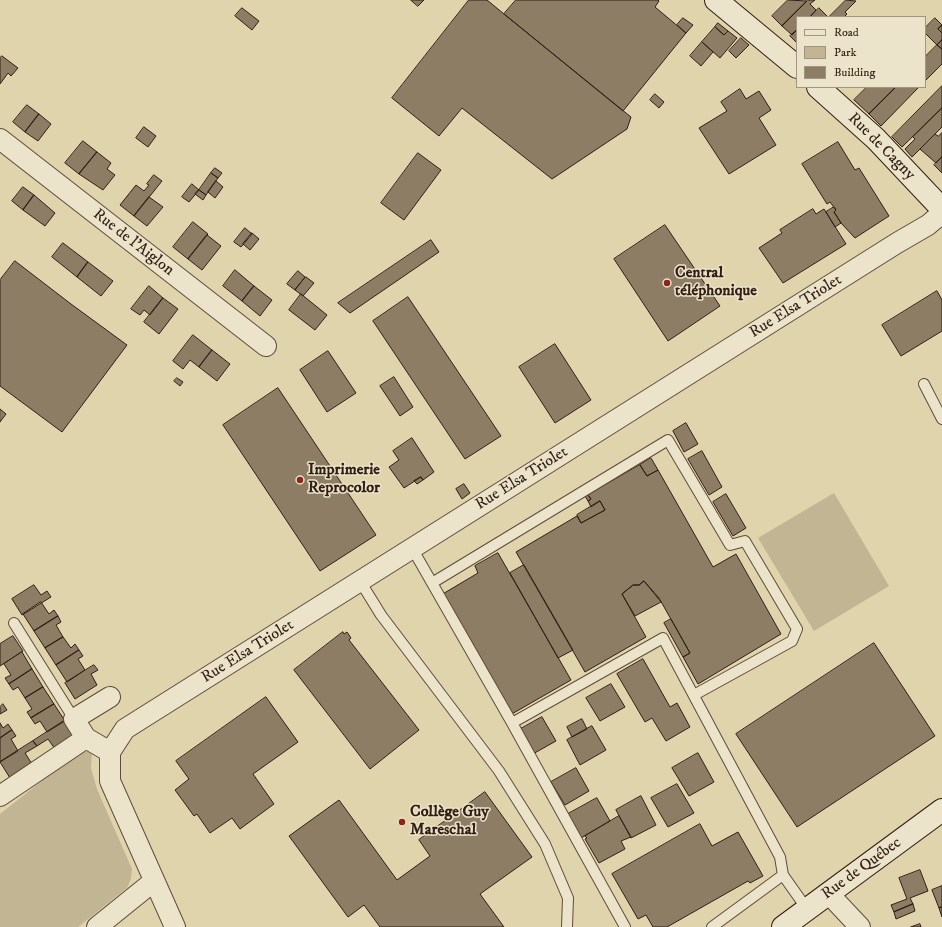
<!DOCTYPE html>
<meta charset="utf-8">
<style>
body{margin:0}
#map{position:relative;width:942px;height:927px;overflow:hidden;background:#e0d4ad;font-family:"IM FELL DW Pica",serif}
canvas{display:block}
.legend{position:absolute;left:796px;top:16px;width:130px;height:72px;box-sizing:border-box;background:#ebe3ca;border:1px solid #a19581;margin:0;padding:5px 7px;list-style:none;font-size:12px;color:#321f14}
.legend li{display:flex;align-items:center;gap:8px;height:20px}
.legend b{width:20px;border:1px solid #a19581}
</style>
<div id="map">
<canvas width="942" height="927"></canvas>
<ul class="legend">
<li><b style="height:5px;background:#ebe3ca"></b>Road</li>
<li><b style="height:11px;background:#c2b593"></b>Park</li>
<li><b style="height:11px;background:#8c7d64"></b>Building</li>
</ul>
</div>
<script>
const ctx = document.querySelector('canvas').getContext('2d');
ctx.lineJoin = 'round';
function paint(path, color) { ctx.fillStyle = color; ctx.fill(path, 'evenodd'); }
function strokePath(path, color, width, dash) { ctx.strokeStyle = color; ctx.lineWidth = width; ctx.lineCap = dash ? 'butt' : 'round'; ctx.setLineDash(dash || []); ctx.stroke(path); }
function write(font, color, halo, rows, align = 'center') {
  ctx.font = font + ' "IM FELL DW Pica",serif'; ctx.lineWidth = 3; ctx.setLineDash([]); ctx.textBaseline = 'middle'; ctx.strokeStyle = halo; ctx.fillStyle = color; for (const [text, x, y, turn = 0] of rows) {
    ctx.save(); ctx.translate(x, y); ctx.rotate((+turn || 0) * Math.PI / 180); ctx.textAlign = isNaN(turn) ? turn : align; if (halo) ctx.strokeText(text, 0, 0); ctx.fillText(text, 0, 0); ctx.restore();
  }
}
paint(new Path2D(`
 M 834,493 L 889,586 L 814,631 L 758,538 Z
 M 92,751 L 91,768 L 97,789 L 132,869 L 131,879 L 127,888 L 78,927 L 0,927 L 0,814 L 77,753 Z`), '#c2b593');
const building = new Path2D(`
 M 411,0 L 424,0 L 418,6 Z
 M 469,0 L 487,0 L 504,14 L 631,117 L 627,129 L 552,179 L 462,108 L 439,136 L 392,98 Z
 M 516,0 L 658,0 L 659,1 L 655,7 L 686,33 L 623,111 L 504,14 Z
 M 788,0 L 807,1 L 782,26 L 772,16 Z
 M 808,0 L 815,0 L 810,4 L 816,10 L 810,17 L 797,17 L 797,30 L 792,35 L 782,26 Z
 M 846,0 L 856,1 L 845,12 L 847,14 L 844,17 L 829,17 Z
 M 242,8 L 259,21 L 252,30 L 235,16 Z
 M 819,8 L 828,17 L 810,17 Z
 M 683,18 L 693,25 L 686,33 L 677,25 Z
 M 935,18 L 942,25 L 938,29 L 942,33 L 942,40 L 937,45 L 925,33 L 925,28 Z
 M 718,23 L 728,31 L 724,35 L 715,27 Z
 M 942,25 L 942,33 L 938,29 Z
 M 715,27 L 724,35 L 728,31 L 737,38 L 720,58 L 702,42 Z
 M 797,30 L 797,43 L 790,36 Z
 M 741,38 L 749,45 L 736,58 L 729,51 Z
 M 942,40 L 942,49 L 937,45 Z
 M 702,42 L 713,52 L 701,66 L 690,56 Z
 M 937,45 L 942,49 L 942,64 L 925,81 L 925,57 Z
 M 2,56 L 18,68 L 11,76 L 8,73 L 0,84 L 0,58 Z
 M 942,86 L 942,108 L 902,147 L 892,137 Z
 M 867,87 L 896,87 L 869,114 L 854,100 Z
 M 896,87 L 919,87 L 881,126 L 869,114 Z
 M 740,89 L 746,99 L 759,91 L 771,110 L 759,118 L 776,145 L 729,174 L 699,128 L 727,111 L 721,102 Z
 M 655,94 L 664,102 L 659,108 L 650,100 Z
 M 27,105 L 39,114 L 25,132 L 13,122 Z
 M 942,108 L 942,127 L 912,157 L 905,149 L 915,139 L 913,137 Z
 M 39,114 L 51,124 L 38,141 L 25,132 Z
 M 144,127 L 156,136 L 148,147 L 136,138 Z
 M 942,133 L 942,157 L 936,163 L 920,149 L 935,134 L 938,136 Z
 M 83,141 L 97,152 L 79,174 L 65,163 Z
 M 838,142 L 855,170 L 859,168 L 889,216 L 855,238 L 841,223 L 834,212 L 836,210 L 830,202 L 827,204 L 802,164 Z
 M 97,152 L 111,163 L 107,169 L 115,175 L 103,190 L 79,174 Z
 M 418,153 L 441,170 L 404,220 L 381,203 Z
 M 942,157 L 942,173 L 934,165 Z
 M 215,168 L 222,173 L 218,178 L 211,173 Z
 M 211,173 L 218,178 L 206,195 L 199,190 Z
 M 154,175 L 162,181 L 134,216 L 120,205 L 136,185 L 144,191 L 149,185 L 147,184 Z
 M 216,181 L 223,187 L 215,198 L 208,192 Z
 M 192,184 L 199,190 L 189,202 L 182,197 Z
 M 23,187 L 34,195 L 23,210 L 12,201 Z
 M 199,190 L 206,195 L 203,200 L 195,194 Z
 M 34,195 L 55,213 L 45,226 L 23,210 Z
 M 149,197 L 163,207 L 147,226 L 134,216 Z
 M 834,207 L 836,210 L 834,212 L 841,223 L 835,227 L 826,212 Z
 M 813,209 L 816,214 L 824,209 L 846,244 L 783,283 L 759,248 L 782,233 L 780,230 Z
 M 193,222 L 208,234 L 188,259 L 173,247 Z
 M 665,225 L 720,306 L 668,341 L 614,259 Z
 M 245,228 L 252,234 L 241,247 L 234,242 Z
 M 252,233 L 259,239 L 250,250 L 243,244 Z
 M 207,235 L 221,246 L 202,270 L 188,259 Z
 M 431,240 L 439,252 L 350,313 L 338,303 Z
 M 63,243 L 88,262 L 77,277 L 52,257 Z
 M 15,261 L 71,304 L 127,345 L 62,432 L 0,386 L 0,280 Z
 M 88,262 L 113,281 L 101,296 L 77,277 Z
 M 235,270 L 254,286 L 242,301 L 223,286 Z
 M 298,271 L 305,277 L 295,290 L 287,284 Z
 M 306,277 L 314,283 L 303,296 L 295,290 Z
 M 149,286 L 163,298 L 150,315 L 144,310 L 140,315 L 131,309 Z
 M 254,286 L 272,300 L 260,316 L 242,301 Z
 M 937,291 L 942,300 L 942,331 L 901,356 L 882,325 Z
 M 301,294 L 327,315 L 315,330 L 289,310 Z
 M 408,297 L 501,436 L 465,459 L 373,321 Z
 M 163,298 L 178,309 L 159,334 L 144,322 Z
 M 193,335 L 212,350 L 199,367 L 190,360 L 183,369 L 173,361 Z
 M 555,344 L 591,400 L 555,423 L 519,367 Z
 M 212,350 L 230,364 L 217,381 L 199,367 Z
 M 328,351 L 356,393 L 327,412 L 300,370 Z
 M 394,377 L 413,407 L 400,416 L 380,386 Z
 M 177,378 L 183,382 L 180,386 L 174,381 Z
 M 278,388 L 376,535 L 320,571 L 223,425 Z
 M 0,409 L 6,414 L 0,422 Z
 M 686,423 L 698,444 L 684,452 L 673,431 Z
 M 412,438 L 434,472 L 423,480 L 421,477 L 404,488 L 389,467 L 399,460 L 393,451 Z
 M 702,451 L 722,487 L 709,495 L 688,459 Z
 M 651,458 L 658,470 L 647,476 L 640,465 Z
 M 640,465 L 647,476 L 658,470 L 713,567 L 736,554 L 781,634 L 698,684 L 683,657 L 690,653 L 659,598 L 644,581 L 639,585 L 633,585 L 622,594 L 646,637 L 585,672 L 516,552 L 577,516 L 581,523 L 605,510 L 600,501 L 591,507 L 588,501 L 591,499 L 588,495 Z
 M 421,477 L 423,480 L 417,484 L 414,481 Z
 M 464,484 L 470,493 L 462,499 L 456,489 Z
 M 726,494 L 746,528 L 733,536 L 713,502 Z
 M 588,495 L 591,499 L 588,501 L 585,496 Z
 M 600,501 L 605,510 L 581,523 L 577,515 Z
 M 498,553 L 571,680 L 510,715 L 441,595 L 478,573 L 475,566 Z
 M 524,565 L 573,650 L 558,658 L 510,573 Z
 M 644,581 L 661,602 L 635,616 L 622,594 L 633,585 L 639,585 Z
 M 34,585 L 41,595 L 47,591 L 51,597 L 22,615 L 12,599 Z
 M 41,602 L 49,614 L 54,610 L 58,616 L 34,631 L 23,614 Z
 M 58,616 L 61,622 L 56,625 L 63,637 L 45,648 L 34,631 Z
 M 671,619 L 690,653 L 683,657 L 664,623 Z
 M 343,632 L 344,634 L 347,632 L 351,638 L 349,640 L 419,730 L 370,769 L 294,670 Z
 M 13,636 L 23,651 L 0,666 L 0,644 Z
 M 63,637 L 71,648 L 75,644 L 79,650 L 56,665 L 45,648 Z
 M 874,643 L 935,736 L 797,827 L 736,734 Z
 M 79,650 L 83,656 L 78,659 L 85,670 L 67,682 L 56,665 Z
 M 22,652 L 32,669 L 9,684 L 5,678 L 11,675 L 4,664 Z
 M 643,659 L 670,707 L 677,703 L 690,727 L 666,741 L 652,718 L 645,722 L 617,674 Z
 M 94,665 L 98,670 L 91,674 L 97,685 L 75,699 L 65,683 Z
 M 32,669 L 43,687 L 25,698 L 18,687 L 13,690 L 9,684 Z
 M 611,684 L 625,707 L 600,721 L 586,698 Z
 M 43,687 L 54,704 L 31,718 L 27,712 L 32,709 L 25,698 Z
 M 266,697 L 298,742 L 253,774 L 274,804 L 240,829 L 232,818 L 210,833 L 197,814 L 194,816 L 175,790 L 189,779 L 176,761 Z
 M 3,704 L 7,710 L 0,714 L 0,707 Z
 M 54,704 L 65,721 L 47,732 L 40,721 L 35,724 L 31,718 Z
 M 542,717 L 556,741 L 531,755 L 517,731 Z
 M 67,719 L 77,735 L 55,749 L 48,739 L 37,746 L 33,741 Z
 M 582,719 L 587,729 L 572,737 L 567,727 Z
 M 0,723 L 3,728 L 8,724 L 12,730 L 0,738 Z
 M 592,726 L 606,750 L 580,765 L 567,740 Z
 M 12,730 L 16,736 L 11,739 L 18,751 L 0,762 L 0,738 Z
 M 33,741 L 37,746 L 25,753 L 32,764 L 10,778 L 0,762 Z
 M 698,753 L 714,782 L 689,796 L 672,768 Z
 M 576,768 L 589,791 L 565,805 L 551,782 Z
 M 677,784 L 694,813 L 668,827 L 651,798 Z
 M 485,792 L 532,857 L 480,894 L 504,927 L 380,927 L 364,905 L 348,917 L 289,836 L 339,800 L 397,880 L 430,856 L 419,840 Z
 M 641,796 L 656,825 L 631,838 L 616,810 Z
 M 597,798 L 610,821 L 581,838 L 568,814 Z
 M 619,816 L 631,837 L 621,841 L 625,849 L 599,863 L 585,839 L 587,838 L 585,836 Z
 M 700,824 L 712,846 L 738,832 L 763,876 L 750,883 L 748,881 L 667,927 L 653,927 L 646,915 L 638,919 L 612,874 Z
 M 920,870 L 928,891 L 910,898 L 913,904 L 894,912 L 891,905 L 907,899 L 899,878 Z
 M 942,886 L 942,907 L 939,908 L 932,890 Z
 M 913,904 L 915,911 L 896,919 L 894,912 Z
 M 942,907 L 942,917 L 939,908 Z
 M 920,924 L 921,927 L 911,927 Z`);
paint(building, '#8c7d64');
strokePath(building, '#321f14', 1);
const lane = new Path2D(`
 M 924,384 L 942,419
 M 412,548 L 512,723
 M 360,581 L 381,615 L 499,771 L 545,844 L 568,898 L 567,927
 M 432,583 L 668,440 L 730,545 L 745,541 L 797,629 L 792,641 L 694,695
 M 14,623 L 74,719
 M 625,927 L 512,723 L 663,638 L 780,857 L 783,875 L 807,909
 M 712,927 L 783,875`);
const street = new Path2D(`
 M 0,139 L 266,346
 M 86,738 L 74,719 L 110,697
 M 0,796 L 86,738 L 110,752
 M 828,893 L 860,927
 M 97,927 L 154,881
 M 175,927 L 110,781 L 110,752 L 125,729 L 897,243 L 928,225 L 942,213`);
const secondary = new Path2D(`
 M 716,0 L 797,67
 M 818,87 L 876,139 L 942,209
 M 783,927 L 942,810`);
strokePath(lane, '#5e4c3a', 12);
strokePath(street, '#5e4c3a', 22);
strokePath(secondary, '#321f14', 24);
strokePath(lane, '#ebe3ca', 10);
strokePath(street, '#ebe3ca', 20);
strokePath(secondary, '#ebe3ca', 22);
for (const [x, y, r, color] of [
 [667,283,4,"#8f2418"],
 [300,480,4,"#8f2418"],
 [402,822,4,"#8f2418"]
]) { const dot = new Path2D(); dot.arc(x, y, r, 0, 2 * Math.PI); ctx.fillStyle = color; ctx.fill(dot); strokePath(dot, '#ebe3ca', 1.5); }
write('16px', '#321f14', '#ebe3ca', [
 ["Rue de Cagny",881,147,45],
 ["Rue de l'Aiglon",133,243,38],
 ["Rue Elsa Triolet",796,307,-32],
 ["Rue Elsa Triolet",522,479,-32],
 ["Rue Elsa Triolet",248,652,-32],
 ["Rue de Québec",862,869,-36]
]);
write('bold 16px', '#321f14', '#ebe3ca', [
 ["Central",675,274],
 ["téléphonique",675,292],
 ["Imprimerie",308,471],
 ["Reprocolor",308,489],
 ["Collège Guy",410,813],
 ["Mareschal",410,831]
], 'left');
</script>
